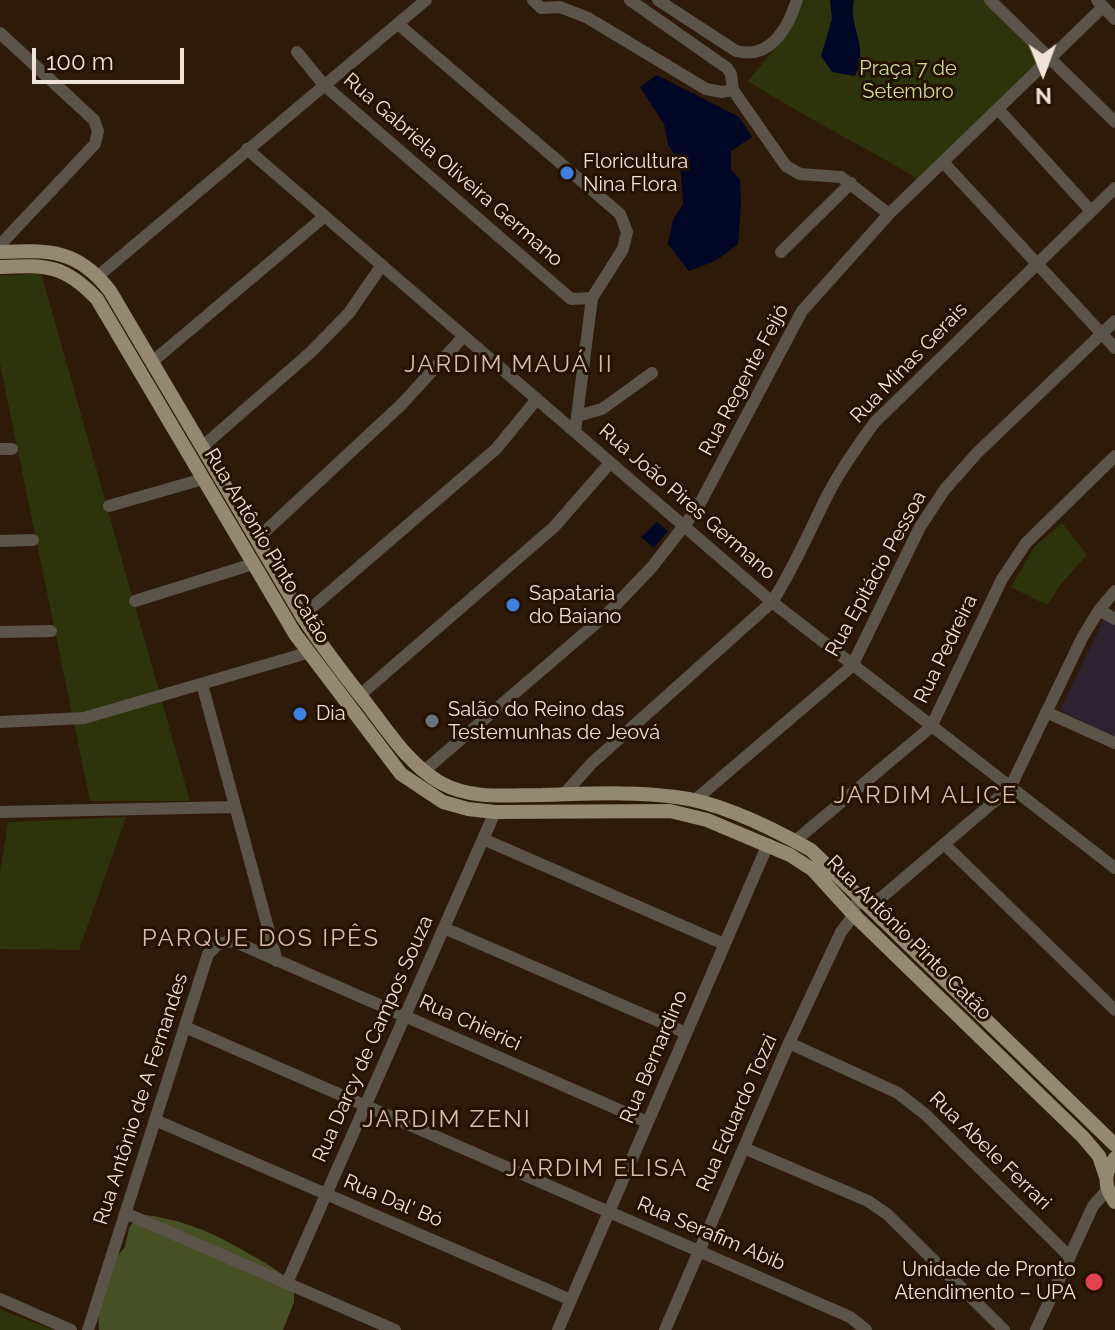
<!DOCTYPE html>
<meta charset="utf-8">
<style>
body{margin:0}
#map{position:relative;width:1115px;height:1330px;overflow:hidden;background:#2e1a08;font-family:Raleway,sans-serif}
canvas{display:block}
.north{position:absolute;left:1003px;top:32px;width:80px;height:80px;-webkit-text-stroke:6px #241102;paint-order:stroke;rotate:179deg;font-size:22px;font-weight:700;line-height:32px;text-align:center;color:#efe2d6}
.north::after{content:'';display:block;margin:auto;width:28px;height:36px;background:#efe2d6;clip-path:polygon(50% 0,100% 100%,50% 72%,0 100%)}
.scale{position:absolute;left:32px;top:48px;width:152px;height:36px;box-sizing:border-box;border:4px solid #efe2d6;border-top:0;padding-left:10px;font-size:24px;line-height:28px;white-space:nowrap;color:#efe2d6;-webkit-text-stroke:6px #241102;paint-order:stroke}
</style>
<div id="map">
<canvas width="1115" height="1330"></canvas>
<div class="north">N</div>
<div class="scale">100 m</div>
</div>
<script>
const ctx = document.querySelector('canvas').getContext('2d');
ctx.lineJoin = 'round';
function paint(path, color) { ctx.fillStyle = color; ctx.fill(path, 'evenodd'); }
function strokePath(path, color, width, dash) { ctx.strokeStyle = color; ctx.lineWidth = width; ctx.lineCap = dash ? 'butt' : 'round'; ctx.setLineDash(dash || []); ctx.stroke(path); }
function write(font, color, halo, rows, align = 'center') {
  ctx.font = font + ' Raleway,sans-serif'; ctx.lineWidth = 6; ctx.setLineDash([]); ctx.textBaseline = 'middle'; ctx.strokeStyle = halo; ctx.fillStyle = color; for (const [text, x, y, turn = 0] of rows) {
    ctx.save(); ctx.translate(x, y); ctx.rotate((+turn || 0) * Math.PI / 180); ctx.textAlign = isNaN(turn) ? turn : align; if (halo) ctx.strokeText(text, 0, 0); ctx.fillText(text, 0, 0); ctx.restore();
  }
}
paint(new Path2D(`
 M 1104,619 L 1115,625 L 1115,737 L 1060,710 Z`), '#2d2230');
paint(new Path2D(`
 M 804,0 L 986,0 L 1045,60 L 920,183 L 912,175 C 857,143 801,115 748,81 L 787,34 Z
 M 41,273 L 190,801 L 90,801 L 0,364 L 0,276 Z
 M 1062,523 L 1087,555 L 1061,584 L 1047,605 L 1011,587 L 1034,547 Z
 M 126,817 L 79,950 L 0,949 L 0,874 L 8,822 Z
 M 0,1309 L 54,1330 L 0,1330 Z`), '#2d340c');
paint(new Path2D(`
 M 139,1214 C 187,1220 214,1233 255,1257 C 270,1266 282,1272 294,1286 L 294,1302 L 283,1330 L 99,1330 L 98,1307 L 115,1259 L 125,1247 L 129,1228 Z`), '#474f25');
paint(new Path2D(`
 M 830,0 L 854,0 C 848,29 870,44 855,76 L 832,72 L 821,56 L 832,19 Z
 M 657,75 L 739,117 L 752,137 L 731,151 L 731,170 L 740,179 L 741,205 L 738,244 L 717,260 L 689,271 L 668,244 L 673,220 L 683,204 L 681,175 L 679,163 L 668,144 L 664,124 L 640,87 Z
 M 657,522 L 668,531 L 654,548 L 641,537 Z`), '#010724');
strokePath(new Path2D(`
 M 533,0 L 541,8 L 560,7 L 588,18 L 706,89 L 722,92 L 733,90
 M 630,0 L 727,68 L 731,74 L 733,90 L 786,166 L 800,174 L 841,177 L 889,214
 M 658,0 L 736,51 C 770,60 788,28 797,0
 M 990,0 L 1115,122
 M 1097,0 L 1115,19
 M 398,24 L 620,214 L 627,232 L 623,249 L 592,298 L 575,432
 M 0,33 L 94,120 L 98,131 L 95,144 L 0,245
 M 297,52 L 324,85 L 571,299 L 592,298
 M 998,109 L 1091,211
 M 247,149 L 772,602 L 1115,868
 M 943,162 L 1115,348
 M 781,252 L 851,183
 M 98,276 L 426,0
 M 152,362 L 325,216
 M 577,416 L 602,409 L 652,373
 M 202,447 L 311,352 L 349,313 L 382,265
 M 0,449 L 12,449
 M 109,506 L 203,479
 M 258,538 L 402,404 L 464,336
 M 0,541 L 33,540
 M 135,601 L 253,564
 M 1099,610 L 1115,619
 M 302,616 L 496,449 L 537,399
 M 0,632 L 51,631
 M 202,684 L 277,961
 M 360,695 L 554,527 L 610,463
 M 1046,712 L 1115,743
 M 0,722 L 84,718 L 307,653
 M 424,771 L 608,613 L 652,567 L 697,509 L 802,311 L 889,214 L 1103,7
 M 564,794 L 592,763 L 772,602 C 794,568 809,532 827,496 C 841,469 858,445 875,422 L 1115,188
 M 695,800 L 852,666 L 920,527 L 945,489 L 977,453 L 1115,321
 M 0,812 L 235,807
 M 483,839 L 724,944
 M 795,841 L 931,727 L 1002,579 L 1026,543 L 1115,456
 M 944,844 L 1115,1010
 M 869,904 L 882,897 L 1010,788 L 1082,638 L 1099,610 L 1115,591
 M 444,928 L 686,1033
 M 185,1027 L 850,1317 L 866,1330
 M 789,1043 L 898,1093 L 926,1115 L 1069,1256
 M 155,1120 L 571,1300
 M 744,1148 L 868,1201 L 887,1214 L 1004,1330
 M 125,1213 L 395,1330
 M 287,1283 L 495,812
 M 0,1299 L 71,1330
 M 88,1330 L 208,954 L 218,944 L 233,941 L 647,1122
 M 558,1330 L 768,844
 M 665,1330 L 789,1043 L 841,932 L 854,915 L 855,905 L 859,902 L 869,904
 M 1036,1330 L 1093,1206 L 1108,1189`), '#5a5449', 12);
strokePath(new Path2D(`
 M 0,252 C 49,250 78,249 110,291 L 302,616 C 322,646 344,675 367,704 C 388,731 409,765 441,783 C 472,800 508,795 542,795 C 586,794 632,791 676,797 C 720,802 772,828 811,850 L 1115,1145
 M 0,267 C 46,265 64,264 97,299 L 295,634 L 401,774 L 443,802 L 468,809 L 495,812 L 670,811 L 707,820 L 790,855 L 813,870 L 854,915 L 1083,1137 L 1099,1156 L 1106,1177
 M 1115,1158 C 1103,1173 1104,1187 1115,1202`), '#948871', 14);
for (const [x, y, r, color] of [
 [567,173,8,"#3f7fe0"],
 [513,605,8,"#3f7fe0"],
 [300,714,8,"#3f7fe0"],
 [432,721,8,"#6b7280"],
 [1094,1282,10,"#e0444e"]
]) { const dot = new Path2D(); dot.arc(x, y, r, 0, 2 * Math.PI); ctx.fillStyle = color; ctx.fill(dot); strokePath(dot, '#241102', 3); }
write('20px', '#cedd96', '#241102', [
 ["Praça 7 de",908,69],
 ["Setembro",908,92]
]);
write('20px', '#efe2d6', '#241102', [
 ["Floricultura",583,162],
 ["Nina Flora",583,185],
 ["Sapataria",529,594],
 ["do Baiano",529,617],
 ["Salão do Reino das",448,710],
 ["Testemunhas de Jeová",448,733],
 ["Dia",316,714],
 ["Unidade de Pronto",1076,1270,"right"],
 ["Atendimento – UPA",1076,1293,"right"]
], 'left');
write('20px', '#efe2d6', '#241102', [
 ["Rua Gabriela Oliveira Germano",453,170,41],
 ["Rua Minas Gerais",909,363,-46],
 ["Rua Regente Feijó",744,380,-62],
 ["Rua João Pires Germano",687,502,41],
 ["Rua Antônio Pinto Catão",267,546,59],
 ["Rua Epitácio Pessoa",876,574,-61],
 ["Rua Pedreira",946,649,-64],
 ["Rua Antônio Pinto Catão",909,938,45],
 ["Rua Chierici",470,1023,24],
 ["Rua Darcy de Campos Souza",373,1039,-66],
 ["Rua Bernardino",654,1057,-67],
 ["Rua Antônio de A Fernandes",141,1099,-72],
 ["Rua Eduardo Tozzi",737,1113,-66],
 ["Rua Abele Ferrari",990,1151,44],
 ["Rua Dal' Bó",393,1201,23],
 ["Rua Serafim Abib",711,1234,23]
]);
ctx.letterSpacing = '2px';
write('24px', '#d7bca7', '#241102', [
 ["JARDIM MAUÁ II",509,365],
 ["JARDIM ALICE",926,796],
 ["PARQUE DOS IPÊS",261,939],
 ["JARDIM ZENI",447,1120],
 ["JARDIM ELISA",597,1169]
]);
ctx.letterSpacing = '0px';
</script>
